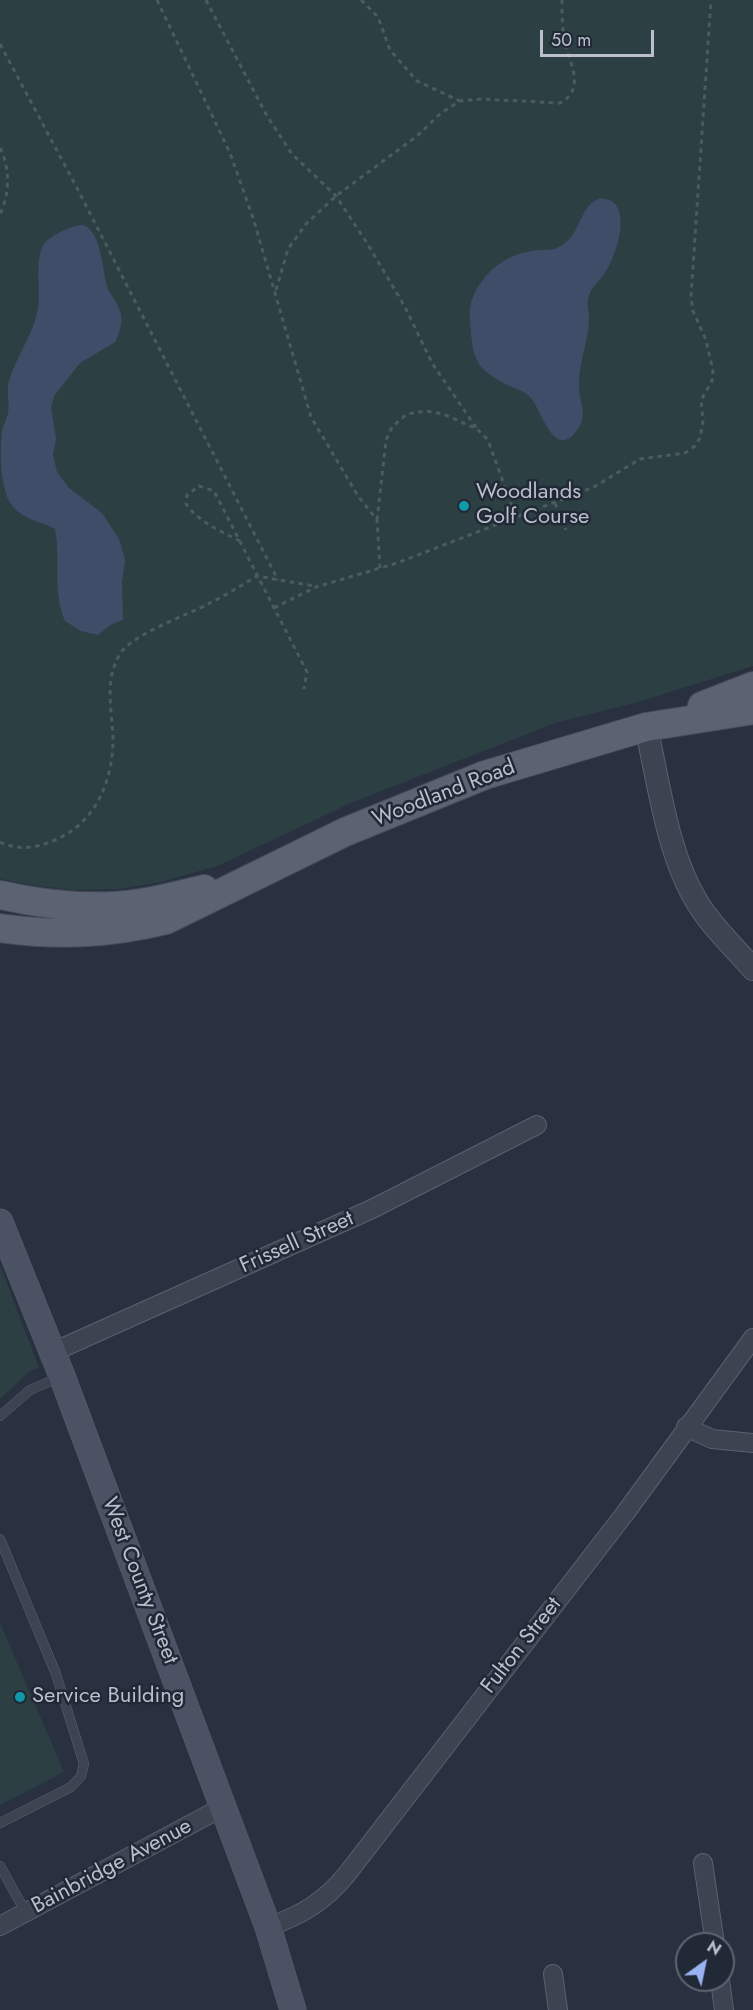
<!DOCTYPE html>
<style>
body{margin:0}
#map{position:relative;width:753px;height:2010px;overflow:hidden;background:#293141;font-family:Jost,sans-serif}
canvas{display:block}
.north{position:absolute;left:675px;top:1932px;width:60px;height:60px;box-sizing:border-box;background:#212836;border:2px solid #5e6472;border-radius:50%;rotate:33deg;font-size:16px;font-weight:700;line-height:24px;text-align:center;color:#babfcb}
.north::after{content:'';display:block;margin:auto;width:21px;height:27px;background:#98b2f2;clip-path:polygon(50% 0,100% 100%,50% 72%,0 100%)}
.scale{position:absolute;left:540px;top:30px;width:114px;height:27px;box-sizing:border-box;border:3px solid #babfcb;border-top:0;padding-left:8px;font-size:18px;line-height:21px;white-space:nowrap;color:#babfcb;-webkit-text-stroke:4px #212836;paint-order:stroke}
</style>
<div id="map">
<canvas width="753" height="2010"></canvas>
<div class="north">N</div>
<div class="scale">50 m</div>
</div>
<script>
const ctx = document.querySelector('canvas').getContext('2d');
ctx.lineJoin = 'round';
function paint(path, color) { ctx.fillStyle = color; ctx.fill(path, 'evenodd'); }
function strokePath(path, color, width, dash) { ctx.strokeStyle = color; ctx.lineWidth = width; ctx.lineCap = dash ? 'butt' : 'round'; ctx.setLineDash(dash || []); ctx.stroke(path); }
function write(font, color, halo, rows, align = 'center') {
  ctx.font = font + ' Jost,sans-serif'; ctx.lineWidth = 5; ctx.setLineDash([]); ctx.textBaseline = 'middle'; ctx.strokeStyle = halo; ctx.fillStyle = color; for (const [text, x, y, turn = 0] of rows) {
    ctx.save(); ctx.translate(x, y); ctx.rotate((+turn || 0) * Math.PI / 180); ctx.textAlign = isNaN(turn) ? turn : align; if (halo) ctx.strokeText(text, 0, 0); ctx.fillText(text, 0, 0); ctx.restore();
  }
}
paint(new Path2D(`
 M 0,0 L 753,0 L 753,666 L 638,702 L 555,723 L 351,803 L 217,866 L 161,882 L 120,889 L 73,890 L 39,886 L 0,879 Z
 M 0,1265 L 39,1368 L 30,1371 L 0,1399 Z
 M 0,1623 L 64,1772 L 0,1805 Z`), '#2c3f43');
paint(new Path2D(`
 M 600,198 C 605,199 613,200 616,205 C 628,222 614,262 602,277 C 597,282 591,289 589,295 C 586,302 589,311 589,318 C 589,339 580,359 579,380 C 577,401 592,416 573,435 C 552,456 541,408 530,397 C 525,392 517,389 510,386 C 482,372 473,365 471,332 C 470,321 468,308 473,297 C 483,273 505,255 531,251 C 546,248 551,254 565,243 C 581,231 580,206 600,198 Z
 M 83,225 C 102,231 102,272 108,289 C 112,297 119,305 121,314 C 123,323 119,334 115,342 L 80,363 L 54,396 L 51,408 L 56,438 L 53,455 L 57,472 L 69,488 L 102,513 L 119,539 L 125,560 L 122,583 L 123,620 L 112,624 L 98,635 L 81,631 L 65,621 C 52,591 61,559 55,529 C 39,520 19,519 9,501 C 0,481 0,452 2,430 C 4,424 7,418 8,413 C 10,402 6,391 9,381 C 16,358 31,337 37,314 C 42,295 34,263 43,246 C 49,235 71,226 83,225 Z`), '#404d69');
const service = new Path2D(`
 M 0,1416 L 30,1390 L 60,1377
 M 0,1539 L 56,1674 L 84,1764 L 81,1776 L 71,1787 L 0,1823
 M 0,1866 L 26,1913`);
const minor = new Path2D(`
 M 53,1352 L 372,1209 L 537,1125
 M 686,1427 L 712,1439 L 753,1443
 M 703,1863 L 715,1944
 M 0,1926 L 223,1807
 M 268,1927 C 302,1915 324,1902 347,1874 L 626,1512 L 753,1338
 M 553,1974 L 558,2010
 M 720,1980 L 724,2010`);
const tertiary = new Path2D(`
 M 646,727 C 659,783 667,853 697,902 C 712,927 734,947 753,969`);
const secondary = new Path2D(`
 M 0,1222 L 62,1376 L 223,1807 L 268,1927 L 293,2010`);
const primary = new Path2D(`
 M 702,706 L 753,686
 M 0,895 C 44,905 94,910 140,903 C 161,900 183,894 204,889
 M 0,928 C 58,936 110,934 166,920 L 345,832 L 485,775 L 646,727 L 753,710`);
strokePath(service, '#5b616e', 10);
strokePath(minor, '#5b616e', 20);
strokePath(tertiary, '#5b616e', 24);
strokePath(secondary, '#5b616e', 27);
strokePath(primary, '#464c5a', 30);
strokePath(new Path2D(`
 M 157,0 L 230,153 L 254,221 L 311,417 L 358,496 L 377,520 L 380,568
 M 206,0 L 267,116 L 292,154 L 336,196 L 367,243 L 405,307 L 432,363 L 477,429
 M 361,0 L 378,17 L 390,50 L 417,81 L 460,101
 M 0,44 L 78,190 L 278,580
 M 0,148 C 10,167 10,195 0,214
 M 276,290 L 288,249 L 306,224 L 336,196 L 417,136 L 441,113 L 460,101 L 481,99 L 560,103 C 586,89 570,64 565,43 C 562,30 562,14 562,0
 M 555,503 L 566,530
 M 377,520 L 386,440 L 392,427 L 407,414 L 426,411 L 443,414 L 477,429 L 488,440 L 515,515
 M 240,541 C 220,531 199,522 186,504 L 187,495 L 199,486 L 214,491 L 307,672 L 304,689
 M 274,608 L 316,587 L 397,563 L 594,487 L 640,459 L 685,453 L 695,446 L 700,438 L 703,421 L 701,400 L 712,381 L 713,371 L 706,340 L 693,311 L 691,296 L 711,0
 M 0,842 C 19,851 38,848 57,839 C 96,822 113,780 113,739 C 112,710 104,680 120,654 C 132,634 188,615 210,603 C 226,595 242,585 257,576 L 314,586`), '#4b5c61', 3, [4.5, 4.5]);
strokePath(service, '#3d4351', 9);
strokePath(minor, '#3d4351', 18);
strokePath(tertiary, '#3d4351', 22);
strokePath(secondary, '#4b5263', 26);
strokePath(primary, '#5b6271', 28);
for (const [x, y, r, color] of [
 [464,506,6,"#0f9aa8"],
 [20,1697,6,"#0f9aa8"]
]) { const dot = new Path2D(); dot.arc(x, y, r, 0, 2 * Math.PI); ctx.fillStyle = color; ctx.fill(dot); strokePath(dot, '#212836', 2); }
write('22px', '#babfcb', '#212836', [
 ["Woodlands",476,493],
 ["Golf Course",476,518],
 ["Service Building",32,1697]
], 'left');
write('22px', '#babfcb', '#212836', [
 ["Woodland Road",444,794,-21],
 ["Frissell Street",297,1243,-24],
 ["West County Street",139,1581,69],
 ["Fulton Street",522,1646,-52],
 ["Bainbridge Avenue",112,1867,-28]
]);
</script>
